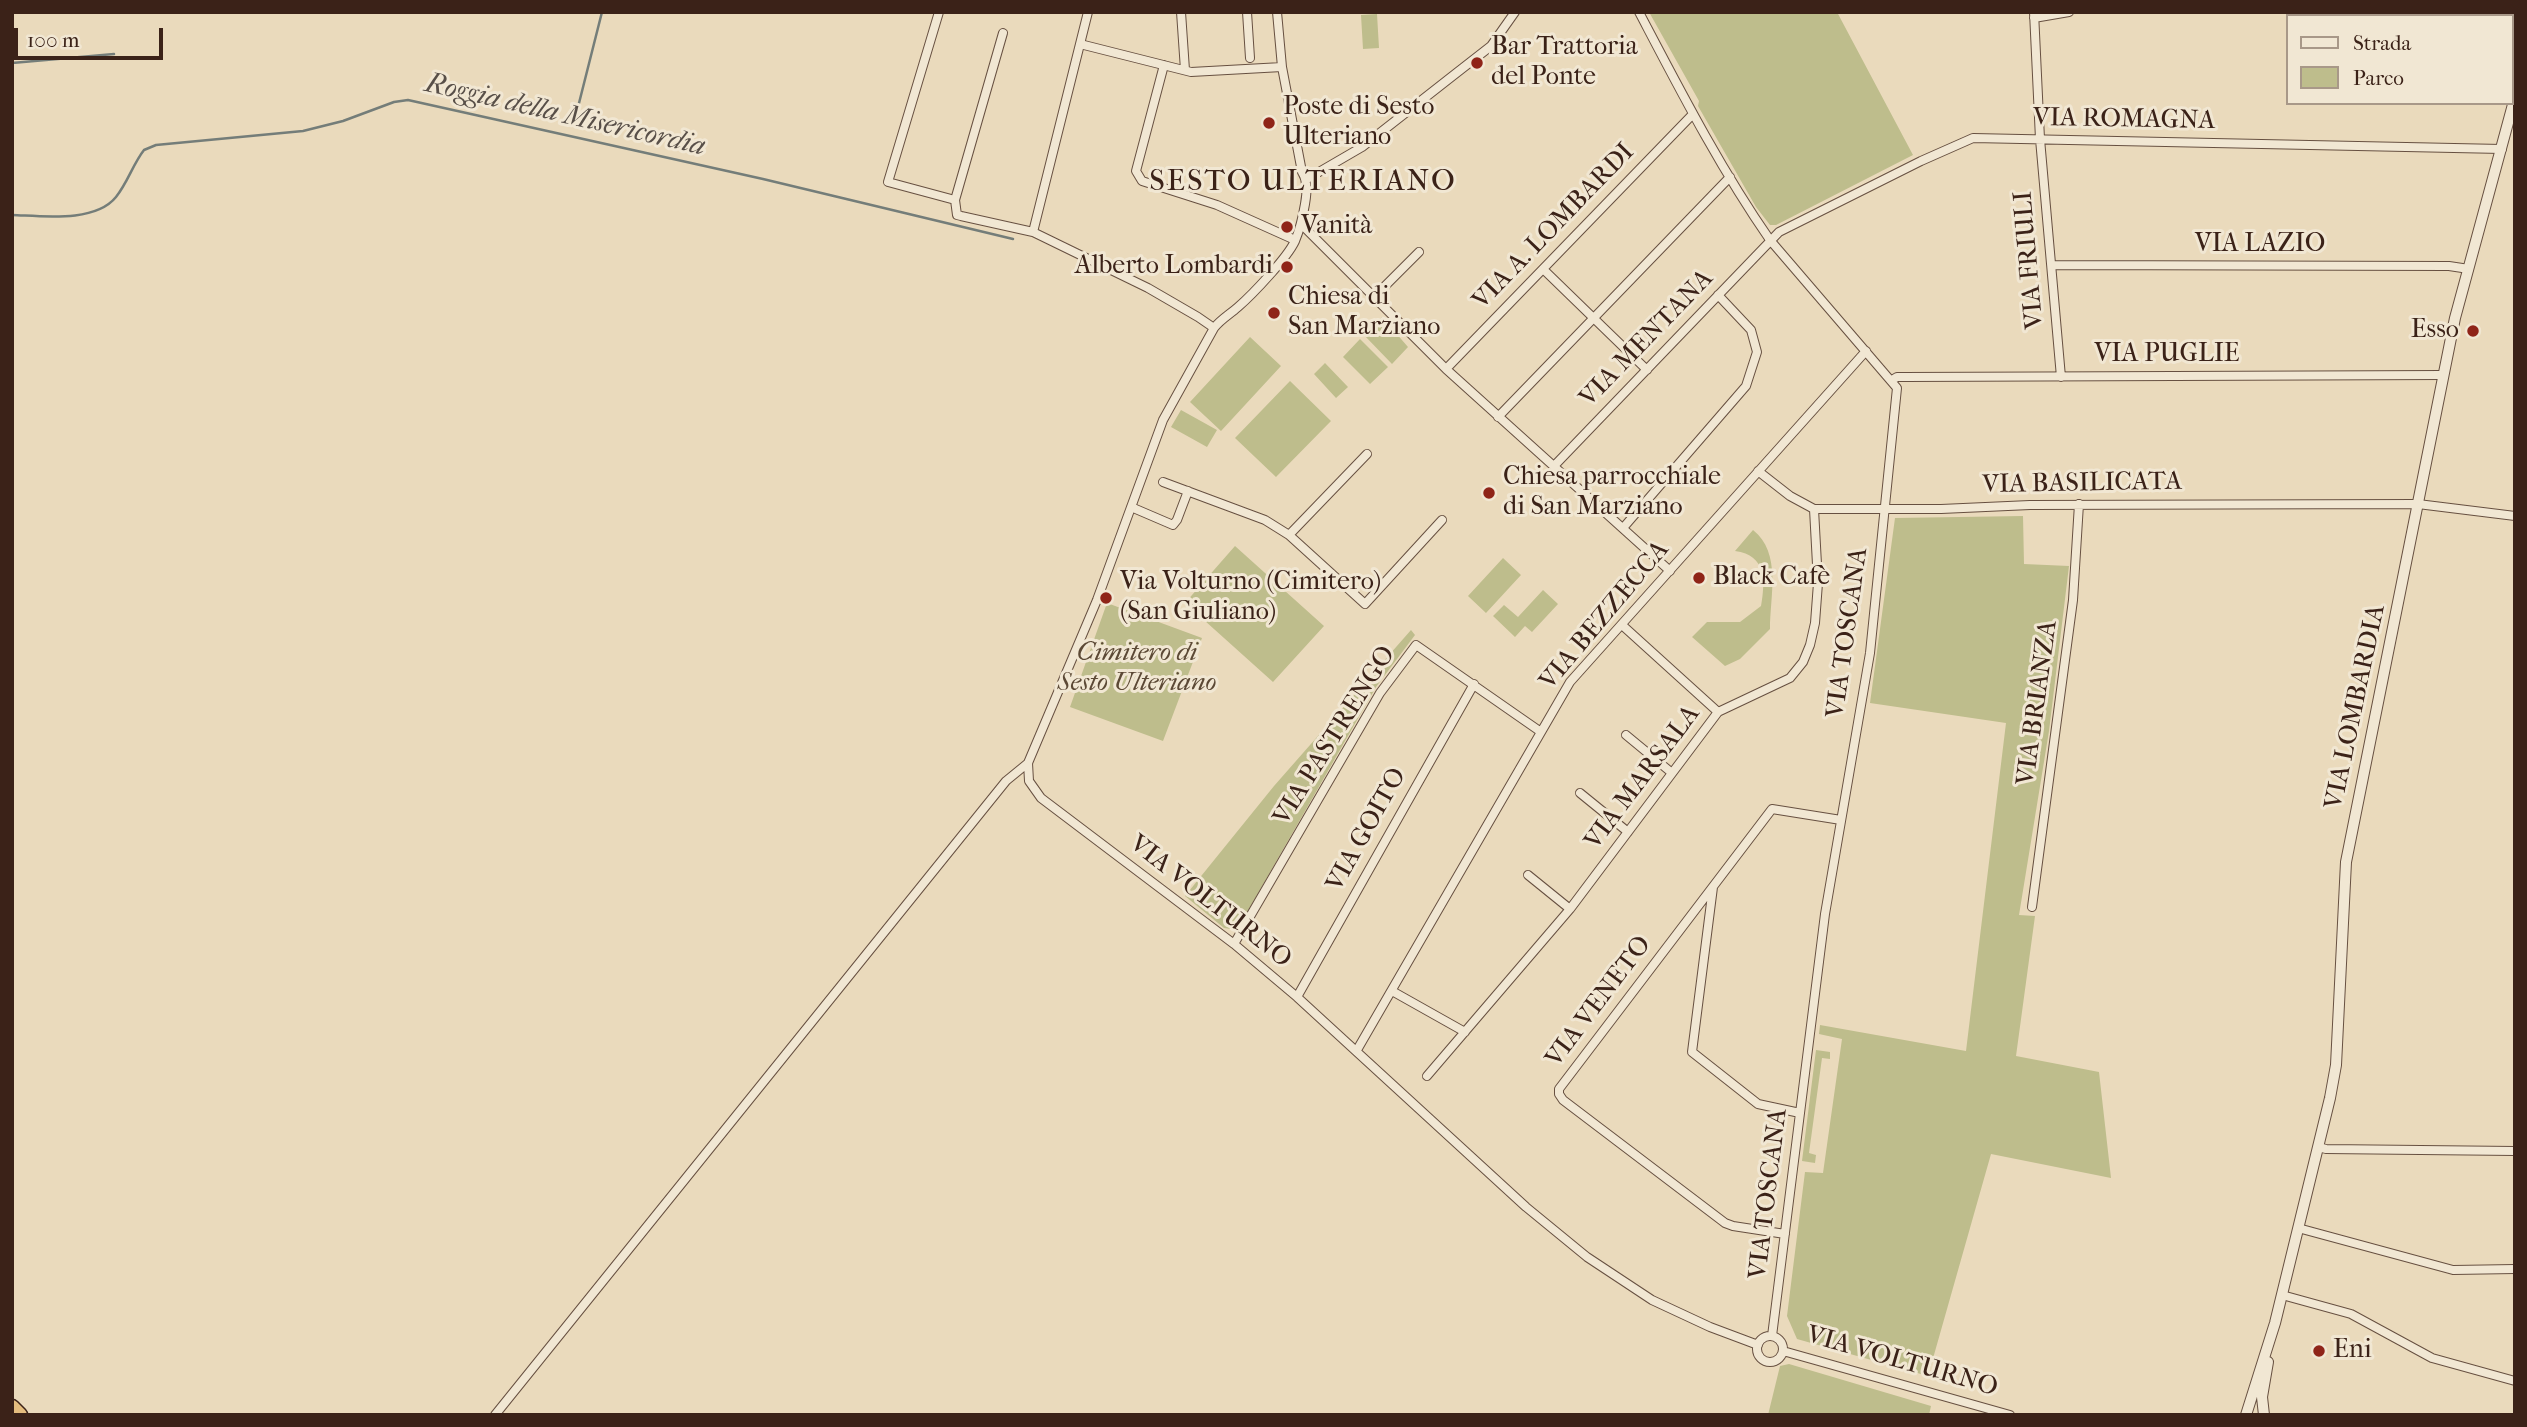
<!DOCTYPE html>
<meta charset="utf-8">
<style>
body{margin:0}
#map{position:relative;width:2527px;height:1427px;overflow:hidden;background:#eadabc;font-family:"IM FELL French Canon",serif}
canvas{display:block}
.frame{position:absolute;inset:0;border:14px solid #3b2218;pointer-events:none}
.legend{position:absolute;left:2286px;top:14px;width:228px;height:91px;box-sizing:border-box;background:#f1e7d3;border:2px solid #a89888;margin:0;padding:9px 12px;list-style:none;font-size:21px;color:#3b2218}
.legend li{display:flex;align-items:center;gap:14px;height:35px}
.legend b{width:35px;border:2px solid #a89888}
.scale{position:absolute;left:14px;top:28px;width:149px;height:32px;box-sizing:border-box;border:4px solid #3b2218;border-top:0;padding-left:9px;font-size:21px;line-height:24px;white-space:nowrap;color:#3b2218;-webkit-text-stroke:5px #f1e7d3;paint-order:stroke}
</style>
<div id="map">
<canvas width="2527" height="1427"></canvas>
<div class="frame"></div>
<ul class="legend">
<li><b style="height:9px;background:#f1e7d3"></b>Strada</li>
<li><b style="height:19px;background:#bebd8c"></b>Parco</li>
</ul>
<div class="scale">100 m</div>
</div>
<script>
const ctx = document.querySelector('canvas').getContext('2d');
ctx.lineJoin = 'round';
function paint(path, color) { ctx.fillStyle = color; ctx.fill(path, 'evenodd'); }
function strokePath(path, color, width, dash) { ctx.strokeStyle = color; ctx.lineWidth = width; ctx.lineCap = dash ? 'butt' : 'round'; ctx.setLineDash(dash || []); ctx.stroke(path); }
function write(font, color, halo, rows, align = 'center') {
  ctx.font = font + ' "IM FELL French Canon",serif'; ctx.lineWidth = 6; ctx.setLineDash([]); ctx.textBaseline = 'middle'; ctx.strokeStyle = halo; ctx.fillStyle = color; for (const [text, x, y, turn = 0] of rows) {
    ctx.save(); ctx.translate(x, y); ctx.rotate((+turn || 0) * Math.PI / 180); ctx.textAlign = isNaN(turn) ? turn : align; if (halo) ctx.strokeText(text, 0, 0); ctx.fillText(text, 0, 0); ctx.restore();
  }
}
paint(new Path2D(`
 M 1649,12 L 1837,12 L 1913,155 L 1776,225 L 1770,225 L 1756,207 L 1698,106 L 1699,101 Z
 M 1377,14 L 1379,48 L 1363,49 L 1361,15 Z
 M 1382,317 L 1408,347 L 1392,364 L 1363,334 Z
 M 1250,337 L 1281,366 L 1221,431 L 1190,402 Z
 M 1360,339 L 1388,367 L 1370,384 L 1343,357 Z
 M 1325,363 L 1348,387 L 1336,398 L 1314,374 Z
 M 1290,381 L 1331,421 L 1276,477 L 1235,438 Z
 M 1181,410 L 1217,430 L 1207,447 L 1171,427 Z
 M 2023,516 L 2024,564 L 2069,566 L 2049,731 L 2019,915 L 2035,916 L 2016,1056 L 2099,1072 L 2111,1178 L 1991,1154 L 1928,1376 L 1797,1339 L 1787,1316 L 1805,1172 L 1823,1173 L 1842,1039 L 1819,1034 L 1820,1025 L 1966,1051 L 2006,723 L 1870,703 L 1895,518 Z
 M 1753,530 C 1782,553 1770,596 1770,629 L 1740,659 L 1725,666 L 1692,637 L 1707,622 L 1740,622 L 1761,606 C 1765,582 1767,555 1735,551 Z
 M 1235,546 L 1324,626 L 1273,682 L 1185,603 Z
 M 1503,558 L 1521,575 L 1486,613 L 1468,596 Z
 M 1543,590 L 1558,604 L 1532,632 L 1525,626 L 1515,637 L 1493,616 L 1504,605 L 1518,617 Z
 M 1107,603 L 1202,638 L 1163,741 L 1070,707 Z
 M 1411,630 L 1415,635 L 1376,687 L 1237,930 L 1224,928 L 1185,896 L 1274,786 Z
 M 1816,1050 L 1830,1052 L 1830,1059 L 1822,1058 L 1809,1153 L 1816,1155 L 1815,1163 L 1802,1161 Z
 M 1789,1364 L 1931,1406 L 1929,1415 L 1768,1415 L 1780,1366 Z`), '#bebd8c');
strokePath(new Path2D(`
 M 12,63 L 114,54
 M 576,115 L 602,12
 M 12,215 C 42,216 95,223 116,197 C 128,182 133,164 144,150 L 156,145 L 303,131 L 343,121 L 394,102 L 408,100 L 763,179 L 1013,239`), '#747d79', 2.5);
const minor = new Path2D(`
 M 939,12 L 888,182 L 955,200 L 957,215 L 961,216 L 1033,232 L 1148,288 L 1198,317 L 1214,328
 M 1181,12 L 1185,70
 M 1247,12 L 1250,58
 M 1277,12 L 1282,67 L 1302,172 C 1308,181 1307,193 1305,204 C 1303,216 1300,229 1295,241 C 1287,258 1253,294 1238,307 C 1229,315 1221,319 1214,328 L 1163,420 L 1097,600 L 1028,763 L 1029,781 L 1041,798 L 1234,944 L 1297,997 L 1526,1207 L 1587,1257 L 1652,1300 L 1710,1327 L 1758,1345
 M 1639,12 C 1680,90 1720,168 1770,240 L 1897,388 L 1870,653 L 1825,914 L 1772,1336
 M 2034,12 L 2040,139 L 2061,377
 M 2034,18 L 2069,12
 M 1080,44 L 1191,72 L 1282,67
 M 1164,65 L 1136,171 L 1142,181 L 1217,205 L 1295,240
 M 1307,179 L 1362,147 L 1450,78 L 1491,46 L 1515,12
 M 955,200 L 1003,33
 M 1301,224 L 1446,369 L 1670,571
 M 1033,232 L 1088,12
 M 2052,265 L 2449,266 L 2469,269
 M 1543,269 L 1647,370
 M 1374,297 L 1419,252
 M 1446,369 L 1693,114
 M 1892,380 L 1897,377 L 1905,377 L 2443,375
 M 1498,417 L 1730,177
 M 1554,466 L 1779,232 L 1921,161 L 1973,138 L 2502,149
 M 1758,471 L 1790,496 L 1814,509 L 1941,509 L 2030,505 L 2418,504 L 2515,516
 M 1163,482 L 1265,520 L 1289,535 L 1365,604 L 1442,520
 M 1131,507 L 1173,525 L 1177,520 L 1188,491
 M 1623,528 L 1746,386 L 1757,352 L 1751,330 L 1718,295
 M 1289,535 L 1367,454
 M 1622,625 L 1718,712
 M 1626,735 L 1672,773
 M 1580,793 L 1628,832
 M 1528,875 L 1570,909
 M 1713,887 L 1692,1052 L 1758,1104 L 1800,1113
 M 2032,907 L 2073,600 L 2079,504
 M 1234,944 L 1380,693 L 1416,645 L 1541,732
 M 1392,991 L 1465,1032
 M 1297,997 L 1474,684
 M 1357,1050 L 1570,682 L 1866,351
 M 1427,1076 L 1570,909 L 1718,712 L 1790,678 L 1803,662 L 1810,645 L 1815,623 L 1818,583 L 1814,509
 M 2318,1147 L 2326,1149 L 2515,1151
 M 2298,1228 L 2453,1270 L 2515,1269
 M 1785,1234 L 1733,1226 L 1725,1223 L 1563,1100 L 1559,1094 L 1559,1089 L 1772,809 L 1841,820
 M 2282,1295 L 2351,1314 L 2432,1358 L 2515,1381
 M1757 1349a13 13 0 1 1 26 0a13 13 0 1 1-26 0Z
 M 1783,1351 L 2010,1415
 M 495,1415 L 1006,781 L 1028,763`);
const tertiary = new Path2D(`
 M 2246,1415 L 2275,1323 L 2330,1098 L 2336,1065 L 2346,862 L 2455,318 L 2515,97
 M 2264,1415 L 2262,1397 L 2268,1362`);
const motorway = new Path2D(`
 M 12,1407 L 20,1415`);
strokePath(minor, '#675041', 10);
strokePath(tertiary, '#675041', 12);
strokePath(motorway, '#3b2218', 17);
strokePath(minor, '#f1e7d3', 8);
strokePath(tertiary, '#f1e7d3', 10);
strokePath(motorway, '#e5bd7e', 14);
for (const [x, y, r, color] of [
 [1477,63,7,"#8f2418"],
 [1269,123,7,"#8f2418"],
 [1287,227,7,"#8f2418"],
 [1287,267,7,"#8f2418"],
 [1274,313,7,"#8f2418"],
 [2473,331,7,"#8f2418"],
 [1489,493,7,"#8f2418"],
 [1699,578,7,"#8f2418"],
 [1106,598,7,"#8f2418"],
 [2319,1351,7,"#8f2418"]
]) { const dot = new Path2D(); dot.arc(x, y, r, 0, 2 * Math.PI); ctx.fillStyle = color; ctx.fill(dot); strokePath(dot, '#f1e7d3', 2.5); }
write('26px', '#3b2218', '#f1e7d3', [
 ["Bar Trattoria",1491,48],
 ["del Ponte",1491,78],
 ["Poste di Sesto",1283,108],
 ["Ulteriano",1283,138],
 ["Vanità",1301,227],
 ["Alberto Lombardi",1273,267,"right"],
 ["Chiesa di",1288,298],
 ["San Marziano",1288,328],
 ["Esso",2459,331,"right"],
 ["Chiesa parrocchiale",1503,478],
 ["di San Marziano",1503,508],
 ["Black Cafè",1713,578],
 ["Via Volturno (Cimitero)",1120,583],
 ["(San Giuliano)",1120,613],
 ["Eni",2333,1351]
], 'left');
write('26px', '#3b2218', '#f1e7d3', [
 ["VIA ROMAGNA",2124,120,1],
 ["VIA A. LOMBARDI",1554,227,-46],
 ["VIA LAZIO",2260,245],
 ["VIA FRIULI",2030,260,-95],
 ["VIA MENTANA",1647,339,-46],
 ["VIA PUGLIE",2167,355],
 ["VIA BASILICATA",2082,484,-1],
 ["VIA BEZZECCA",1605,616,-50],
 ["VIA TOSCANA",1848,633,-82],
 ["VIA BRIANZA",2038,703,-82],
 ["VIA LOMBARDIA",2356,707,-78],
 ["VIA PASTRENGO",1335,736,-58],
 ["VIA MARSALA",1643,778,-53],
 ["VIA GOITO",1367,830,-61],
 ["VIA VOLTURNO",1210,902,38],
 ["VIA VENETO",1599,1002,-53],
 ["VIA TOSCANA",1769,1194,-83],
 ["VIA VOLTURNO",1902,1362,16]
]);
write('italic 26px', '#5c4935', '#f1e7d3', [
 ["Cimitero di",1137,654],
 ["Sesto Ulteriano",1137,684]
]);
write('italic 28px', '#584f48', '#f1e7d3', [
 ["Roggia della Misericordia",565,116,13]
]);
ctx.letterSpacing = '2px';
write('30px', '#3b2218', '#f1e7d3', [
 ["SESTO ULTERIANO",1303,183]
]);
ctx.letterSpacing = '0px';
</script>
